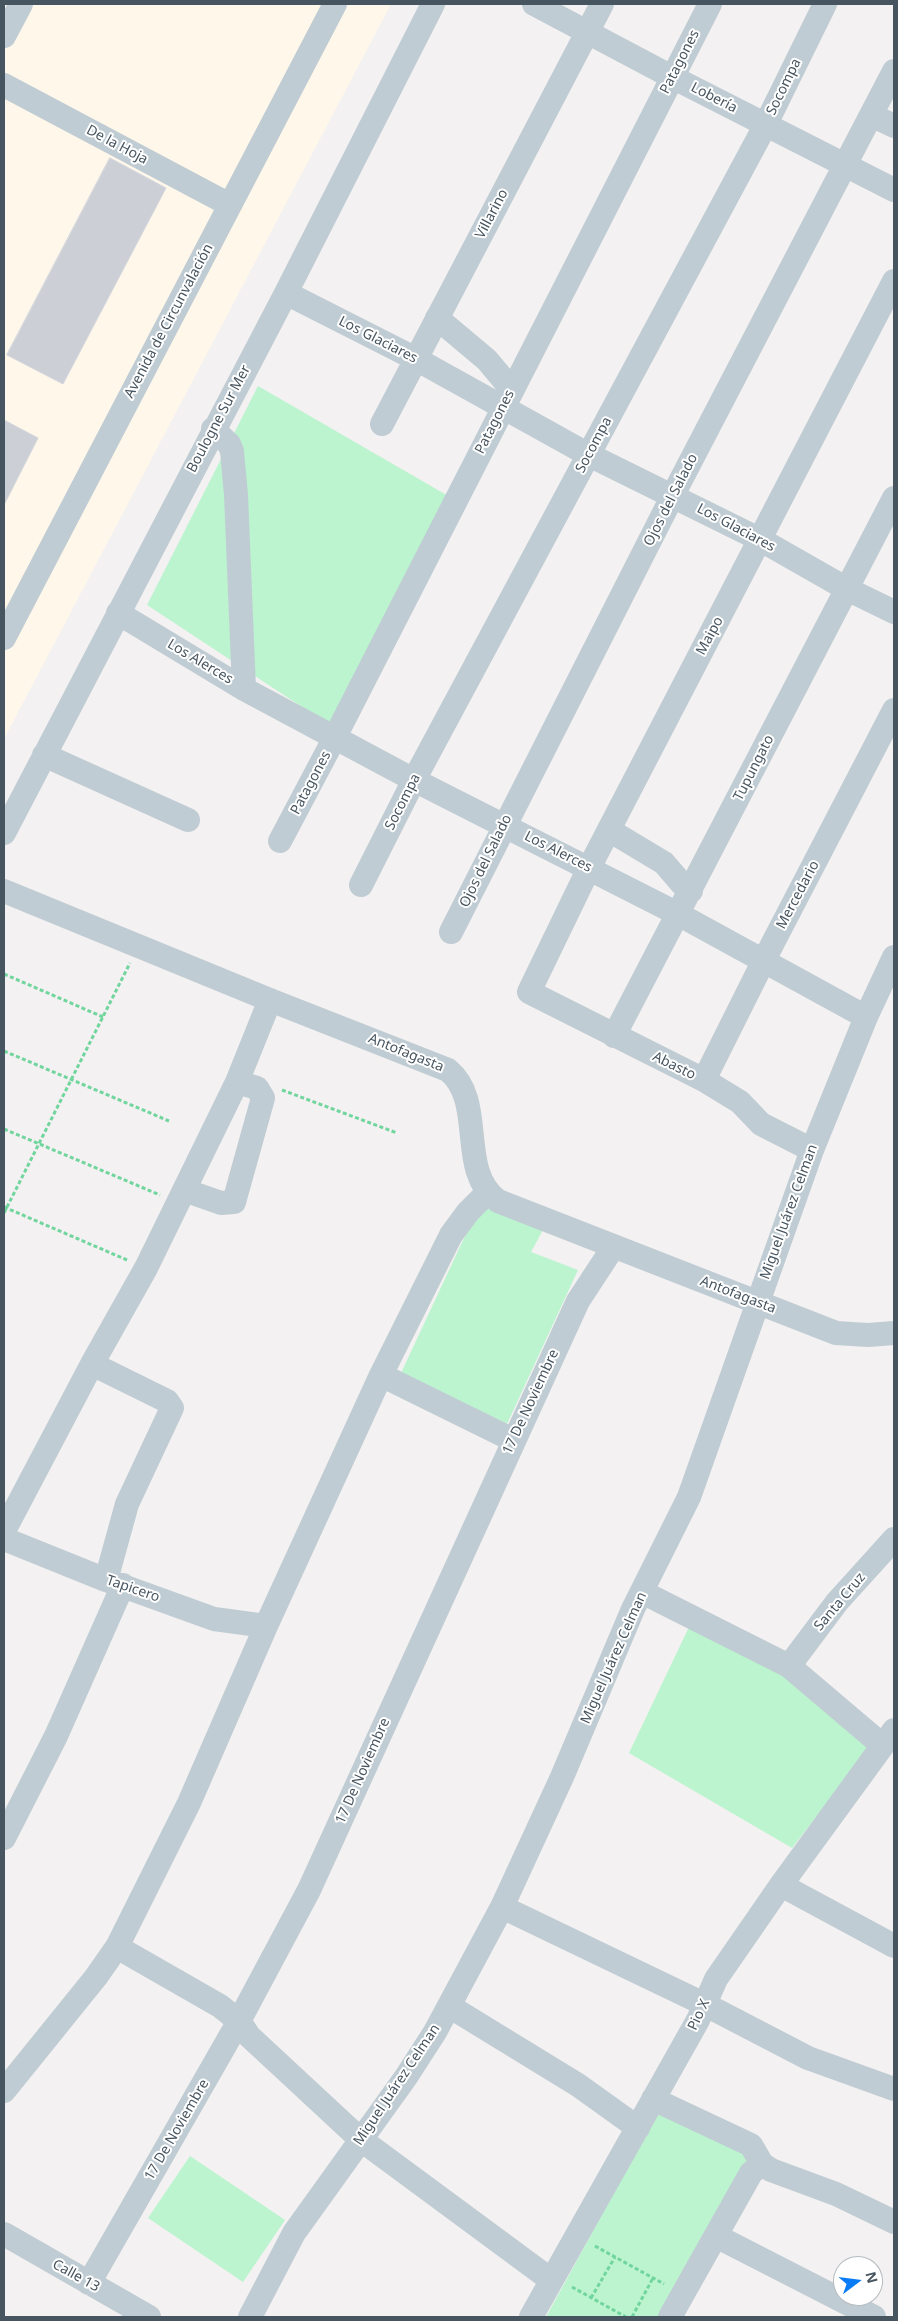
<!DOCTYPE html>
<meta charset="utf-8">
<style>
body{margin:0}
#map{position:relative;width:898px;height:2321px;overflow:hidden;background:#f3f1f1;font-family:"Noto Sans",sans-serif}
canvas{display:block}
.frame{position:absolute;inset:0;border:5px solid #475560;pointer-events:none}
.north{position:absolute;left:833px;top:2256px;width:50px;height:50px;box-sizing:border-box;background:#fff;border:1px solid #b5bbbf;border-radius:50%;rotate:75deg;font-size:14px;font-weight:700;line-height:20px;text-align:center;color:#475560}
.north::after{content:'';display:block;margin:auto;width:18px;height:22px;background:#097cf5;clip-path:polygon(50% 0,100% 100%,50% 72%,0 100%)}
</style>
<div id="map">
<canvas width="898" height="2321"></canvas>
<div class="frame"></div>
<div class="north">N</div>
</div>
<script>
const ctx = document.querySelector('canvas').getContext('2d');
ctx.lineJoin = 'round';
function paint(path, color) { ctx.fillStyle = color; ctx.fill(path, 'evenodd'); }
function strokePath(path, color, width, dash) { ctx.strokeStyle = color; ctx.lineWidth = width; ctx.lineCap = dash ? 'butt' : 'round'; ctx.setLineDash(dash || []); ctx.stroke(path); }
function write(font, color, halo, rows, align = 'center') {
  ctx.font = font + ' "Noto Sans",sans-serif'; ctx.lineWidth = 4; ctx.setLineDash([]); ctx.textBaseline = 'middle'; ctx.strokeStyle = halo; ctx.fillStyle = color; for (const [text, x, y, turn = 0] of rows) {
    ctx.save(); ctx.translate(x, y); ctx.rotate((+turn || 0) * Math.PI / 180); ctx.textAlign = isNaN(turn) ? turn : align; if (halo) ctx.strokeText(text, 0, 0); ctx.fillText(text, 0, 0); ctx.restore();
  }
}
paint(new Path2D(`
 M 4,4 L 391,4 L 4,739 Z`), '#fef7ea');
paint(new Path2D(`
 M 258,386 L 450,497 L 331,726 L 147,605 Z
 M 485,1207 L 544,1228 L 531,1252 L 578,1270 L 507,1424 L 401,1373 L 465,1236 Z
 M 689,1627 L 789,1678 L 869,1748 L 792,1848 L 629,1753 Z
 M 662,2105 L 756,2155 L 666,2317 L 546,2317 Z
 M 190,2156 L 285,2220 L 243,2282 L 148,2218 Z`), '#bcf4cf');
const building = new Path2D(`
 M 110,158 L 166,188 L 63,384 L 7,355 Z
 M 4,420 L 38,438 L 4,505 Z`);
paint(building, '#ccd0d6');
strokePath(building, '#d4d7dd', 1);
strokePath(new Path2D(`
 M 4,974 L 103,1017
 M 4,1051 L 169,1121
 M 282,1090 L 397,1133
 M 4,1129 L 160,1195
 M 4,1207 L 127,1260
 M 4,1213 L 130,963
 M 595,2246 L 664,2284
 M 572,2287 L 626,2317
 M 591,2298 L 615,2257
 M 632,2317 L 653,2278`), '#71d59e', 3, [4, 2.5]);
strokePath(new Path2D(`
 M 534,4 L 672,77 L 894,190
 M 4,36 L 21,4
 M 4,85 L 230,205
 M 871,115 L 894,126
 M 286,293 L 416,359 L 589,455 L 761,540 L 847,589 L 894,612
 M 437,318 L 487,360 L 512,390
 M 382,424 L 602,4
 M 213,429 L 229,444 L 232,451 L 236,495 L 244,689
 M 118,613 L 244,689 L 414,780 L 678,914 L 866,1017
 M 4,638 L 335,4
 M 44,755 L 188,820
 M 609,830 L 664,863 L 682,884 L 691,891
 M 4,833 L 286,293 L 433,4
 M 280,841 L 335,737 L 710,4
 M 361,885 L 414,780 L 766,124 L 825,4
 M 4,891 L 270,1000 L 448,1070 C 487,1102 456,1170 498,1201 L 836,1333 L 868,1335 L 894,1333
 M 451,932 L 673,495 L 894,71
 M 614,1036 L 894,498
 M 704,1080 L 763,962 L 894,710
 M 812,1150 L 761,1124 L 740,1102 L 704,1080 L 529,992 L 589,868 L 894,281
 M 184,1190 L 221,1203 L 234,1202 L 263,1098 L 257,1088 L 237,1082
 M 92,1364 L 167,1401 L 172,1408 L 127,1504 L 106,1580
 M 381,1375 L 513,1440
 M 4,1531 L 92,1364 L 146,1268 L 237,1082 L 270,1000
 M 4,1539 L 106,1580 L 214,1619 L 266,1626
 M 642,1592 L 789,1666 L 882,1745
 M 789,1666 L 837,1602 L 894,1539
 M 4,1838 L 56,1736 L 123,1585
 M 781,1885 L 894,1946
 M 502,1907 L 704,2004 L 808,2058 L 894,2089
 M 117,1947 L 220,2006 L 239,2021 L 249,2036 L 360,2139 L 551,2280
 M 449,2006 L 578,2085 L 638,2128
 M 4,2091 L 96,1977 L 117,1947 L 189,1803 L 266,1626 L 381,1375 L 451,1235 L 468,1212 L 487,1193
 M 653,2099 L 751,2145 L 762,2164 L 771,2170 L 836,2194 L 894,2222
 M 4,2234 L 149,2317
 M 716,2236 L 874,2317
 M 89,2283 L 239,2021 L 309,1890 L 578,1301 L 614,1246
 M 250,2317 L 294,2233 L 406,2077 L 435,2032 L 502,1907 L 562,1777 L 633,1609 L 689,1497 L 812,1150 L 866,1017 L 894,957
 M 531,2317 L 698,2020 L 716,1979 L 781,1885 L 894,1730
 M 670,2317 L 751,2173 L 762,2164`), '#c0ccd3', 24);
write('14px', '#475560', '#fff', [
 ["Patagones",680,62,-63],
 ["Socompa",784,87,-64],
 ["Lobería",714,98,27],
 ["De la Hoja",117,145,28],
 ["Villarino",492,214,-62],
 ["Avenida de Circunvalación",169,321,-62],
 ["Los Glaciares",378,340,27],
 ["Boulogne Sur Mer",219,419,-62],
 ["Patagones",495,422,-63],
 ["Socompa",594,445,-62],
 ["Ojos del Salado",671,500,-63],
 ["Los Glaciares",736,528,28],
 ["Maipo",710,636,-62],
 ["Los Alerces",200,662,31],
 ["Tupungato",754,768,-63],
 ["Patagones",311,783,-62],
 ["Socompa",403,802,-63],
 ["Los Alerces",558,852,27],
 ["Ojos del Salado",486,861,-64],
 ["Mercedario",798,895,-62],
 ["Antofagasta",406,1053,22],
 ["Abasto",674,1066,26],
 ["Miguel Juárez Celman",789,1212,-70],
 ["Antofagasta",738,1295,21],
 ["17 De Noviembre",531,1402,-65],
 ["Tapicero",133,1589,19],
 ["Santa Cruz",840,1602,-50],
 ["Miguel Juárez Celman",614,1658,-66],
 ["17 De Noviembre",363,1771,-66],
 ["Pio X",699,2015,-65],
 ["Miguel Juárez Celman",397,2085,-56],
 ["17 De Noviembre",177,2130,-60],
 ["Calle 13",76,2276,29]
]);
</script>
